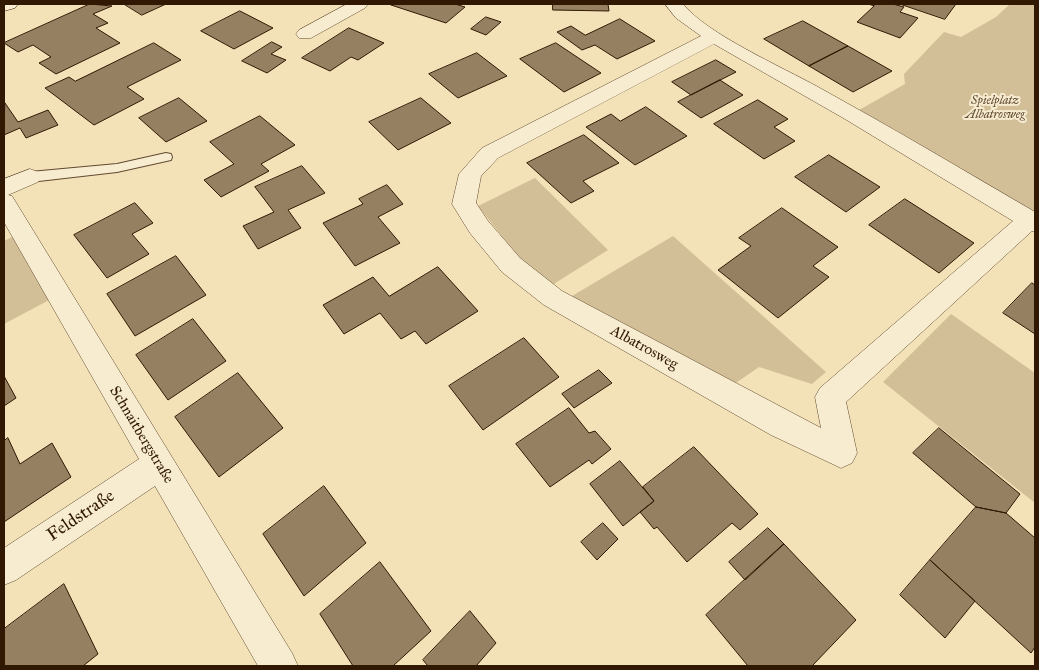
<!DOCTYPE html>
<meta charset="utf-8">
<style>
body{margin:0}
#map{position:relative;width:1039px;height:670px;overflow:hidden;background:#f3e1b7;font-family:"IM FELL Great Primer",serif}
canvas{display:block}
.frame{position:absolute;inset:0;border:5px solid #301803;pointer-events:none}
</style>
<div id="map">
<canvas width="1039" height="670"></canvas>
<div class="frame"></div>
</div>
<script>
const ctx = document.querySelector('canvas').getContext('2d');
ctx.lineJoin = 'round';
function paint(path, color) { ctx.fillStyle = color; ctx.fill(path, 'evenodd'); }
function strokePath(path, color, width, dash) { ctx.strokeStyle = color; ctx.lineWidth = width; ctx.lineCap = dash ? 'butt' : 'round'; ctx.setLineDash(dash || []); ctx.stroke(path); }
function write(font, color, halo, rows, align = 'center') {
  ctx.font = font + ' "IM FELL Great Primer",serif'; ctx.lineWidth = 4; ctx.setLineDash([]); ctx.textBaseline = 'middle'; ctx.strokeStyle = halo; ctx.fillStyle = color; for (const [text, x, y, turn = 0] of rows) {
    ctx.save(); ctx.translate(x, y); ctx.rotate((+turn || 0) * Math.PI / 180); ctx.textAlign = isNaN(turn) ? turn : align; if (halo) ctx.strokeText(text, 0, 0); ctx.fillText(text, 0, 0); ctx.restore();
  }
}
paint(new Path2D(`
 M 1010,4 L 1035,4 L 1035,223 L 852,114 L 905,84 L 904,74 L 944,32 L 961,37 L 996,17 Z
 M 535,178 L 608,250 L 552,285 L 524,264 L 478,206 Z
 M 16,235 L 51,299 L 4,324 L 4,241 Z
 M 673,236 L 826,372 L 812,384 L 759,367 L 730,387 L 567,299 Z
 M 951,314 L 1035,373 L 1035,503 L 883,382 Z`), '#d2bf98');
const building = new Path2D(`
 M 90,4 L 112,6 L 93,14 L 108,23 L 96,28 L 120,43 L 56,74 L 39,63 L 51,57 L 33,45 L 18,52 L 4,43 Z
 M 124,4 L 166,4 L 142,15 Z
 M 393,4 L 455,4 L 465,7 L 446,23 L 391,5 Z
 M 553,4 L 608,4 L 609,11 L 553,10 Z
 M 868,4 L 893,4 L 904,7 L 900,12 L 918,18 L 900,38 L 857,22 L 874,6 Z
 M 900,4 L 956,4 L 945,19 Z
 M 240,11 L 273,28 L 234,49 L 201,31 Z
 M 486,17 L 501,22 L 486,35 L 471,29 Z
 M 620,19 L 655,41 L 617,59 L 595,45 L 582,50 L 557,32 L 571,26 L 585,35 Z
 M 803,21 L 848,46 L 809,66 L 764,39 Z
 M 349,28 L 384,43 L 358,60 L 351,57 L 330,71 L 302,58 Z
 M 272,42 L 282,47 L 271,54 L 286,60 L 267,73 L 242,61 Z
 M 154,43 L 181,60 L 127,87 L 144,99 L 94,125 L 45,88 L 69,77 L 75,81 Z
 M 556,43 L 601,73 L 564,92 L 520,59 Z
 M 848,46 L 892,71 L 853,92 L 809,66 Z
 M 477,53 L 507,76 L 458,98 L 429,74 Z
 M 716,60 L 736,72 L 691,95 L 672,82 Z
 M 720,80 L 743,95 L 701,118 L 678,102 Z
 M 179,98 L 207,121 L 166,142 L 139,118 Z
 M 421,98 L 451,123 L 398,150 L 369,122 Z
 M 758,100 L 788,119 L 774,127 L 795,141 L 764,159 L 714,124 Z
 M 5,103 L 18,122 L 48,110 L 58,125 L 26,138 L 20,128 L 4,135 Z
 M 646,107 L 687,136 L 635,165 L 586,127 L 611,114 L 620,121 Z
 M 260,116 L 295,145 L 261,164 L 269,171 L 221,197 L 204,180 L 234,164 L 210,142 Z
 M 584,135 L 619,163 L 583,181 L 594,191 L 571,203 L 527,163 Z
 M 829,155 L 880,187 L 846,212 L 795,177 Z
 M 302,166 L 325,193 L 288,210 L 301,228 L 258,249 L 243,226 L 274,212 L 255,187 Z
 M 387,185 L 403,204 L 378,217 L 400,243 L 355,266 L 323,223 L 363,204 L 359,199 Z
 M 905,199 L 974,243 L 939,273 L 869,225 Z
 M 135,203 L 153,223 L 132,234 L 149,254 L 107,278 L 74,235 Z
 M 782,208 L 838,247 L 813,266 L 829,277 L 778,318 L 718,270 L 751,246 L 739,238 Z
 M 176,256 L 206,295 L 135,336 L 107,294 Z
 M 438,267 L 478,311 L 426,344 L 415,331 L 401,339 L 380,313 L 344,334 L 323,305 L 373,277 L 389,296 Z
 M 1032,283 L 1035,285 L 1035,334 L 1003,313 Z
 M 193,319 L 226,361 L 168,400 L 136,355 Z
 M 524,338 L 559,377 L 483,430 L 449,386 Z
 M 599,370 L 612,383 L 574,408 L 562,394 Z
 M 238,373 L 283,428 L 219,477 L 175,417 Z
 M 4,376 L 16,398 L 4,406 Z
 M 569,408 L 589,433 L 595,431 L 611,449 L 592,464 L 589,460 L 550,487 L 516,444 Z
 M 939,428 L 1020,494 L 1006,513 L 976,507 L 913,453 Z
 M 8,438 L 20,464 L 52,443 L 71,477 L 4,522 L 4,441 Z
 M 694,447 L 758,514 L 740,530 L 732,523 L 687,562 L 657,527 L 654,529 L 640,512 L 654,501 L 643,487 Z
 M 620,461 L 654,501 L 623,526 L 590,484 Z
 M 324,486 L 366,543 L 304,596 L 263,534 Z
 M 976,507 L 1006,513 L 1035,538 L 1035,647 L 1031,653 L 930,560 Z
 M 603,523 L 618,539 L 597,560 L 581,542 Z
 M 768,528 L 784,544 L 745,580 L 729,562 Z
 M 784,544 L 856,620 L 812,666 L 748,666 L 706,615 Z
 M 930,560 L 975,601 L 945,638 L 900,595 Z
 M 380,562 L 431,631 L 393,666 L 353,666 L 320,614 Z
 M 64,584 L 98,654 L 83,666 L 4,666 L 4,629 Z
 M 470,611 L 496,643 L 476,666 L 428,666 L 423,660 Z`);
paint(building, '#958161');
strokePath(building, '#301803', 1);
const lane = new Path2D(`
 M 166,153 L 171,154 L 172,157 L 171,160 L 117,172 L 30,182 L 23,177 L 30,172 L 117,164 Z`);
const street = new Path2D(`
 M 347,4 L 368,4 L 365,8 L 311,38 L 299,38 L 296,34 L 299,30 Z
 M 665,4 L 683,4 C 707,34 782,67 818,87 C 891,127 963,170 1035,212 L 1035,232 L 1032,231 L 846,402 L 857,453 L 852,463 L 841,468 L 771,435 L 544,305 L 502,272 L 470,233 L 452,204 L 459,174 L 482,148 L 701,36 L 676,18 ZM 714,44 L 845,119 L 1013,221 L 820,388 L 815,397 L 821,428 L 562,291 L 520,258 L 488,221 L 476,203 L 481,176 L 498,158 Z
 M 30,169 L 38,172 L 41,177 L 38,182 L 8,195 L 12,196 L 292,653 L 298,666 L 258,666 L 155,486 L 16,580 L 4,585 L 4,548 L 139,459 L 4,222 L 4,179 Z`);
const secondary = new Path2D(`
 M 4,4 L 18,4 L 15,8 L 4,11 Z`);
strokePath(lane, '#614a30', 2);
strokePath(street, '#614a30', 1);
strokePath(secondary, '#301803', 1);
paint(lane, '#f7ecd0');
paint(street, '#f7ecd0');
paint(secondary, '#f7ecd0');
write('italic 12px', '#614a30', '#f7ecd0', [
 ["Spielplatz",995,101],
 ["Albatrosweg",995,115]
]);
write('15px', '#301803', '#f7ecd0', [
 ["Albatrosweg",644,348,29],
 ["Schnaitbergstraße",141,435,59]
]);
write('18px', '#301803', '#f7ecd0', [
 ["Feldstraße",81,516,-34]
]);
</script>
